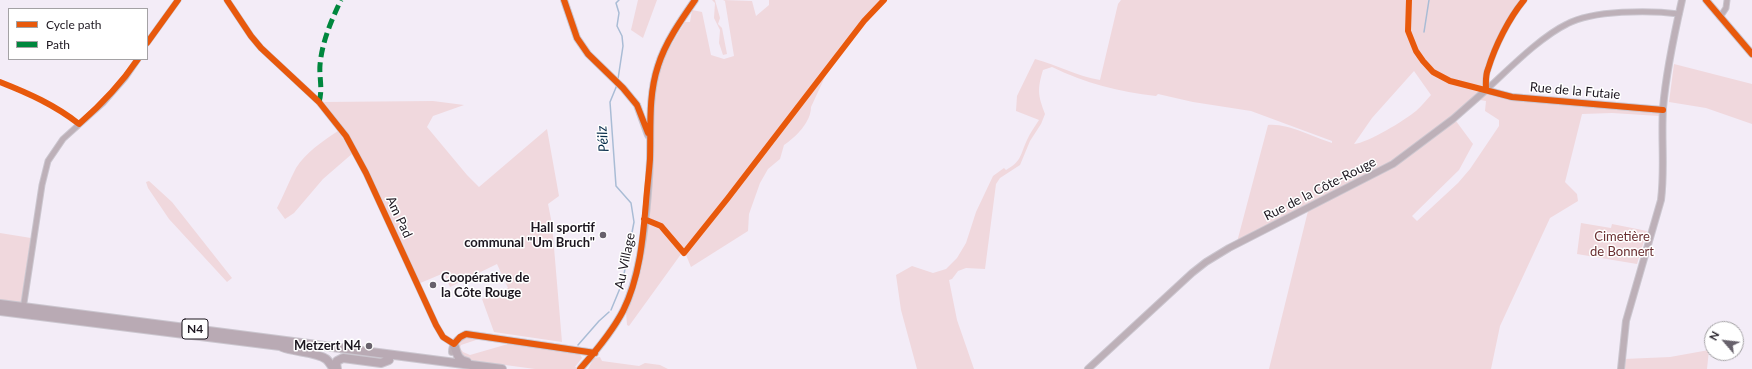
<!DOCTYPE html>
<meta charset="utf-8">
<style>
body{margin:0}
#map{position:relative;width:1752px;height:369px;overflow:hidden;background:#f3ecf7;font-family:Lato,sans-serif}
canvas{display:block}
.legend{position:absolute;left:8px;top:8px;width:140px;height:52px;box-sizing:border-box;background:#fff;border:1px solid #a4a2a5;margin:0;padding:5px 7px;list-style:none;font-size:12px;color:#1c161f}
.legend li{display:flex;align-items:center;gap:8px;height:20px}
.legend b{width:20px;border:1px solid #a4a2a5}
.north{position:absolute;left:1704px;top:321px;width:40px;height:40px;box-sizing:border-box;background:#fff;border:1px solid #a4a2a5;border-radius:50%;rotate:298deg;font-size:11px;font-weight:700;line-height:16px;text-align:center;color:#1c161f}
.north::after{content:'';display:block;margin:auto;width:14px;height:18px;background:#67616b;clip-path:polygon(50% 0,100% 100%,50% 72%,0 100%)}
</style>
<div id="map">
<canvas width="1752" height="369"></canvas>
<ul class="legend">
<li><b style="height:5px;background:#e8590c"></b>Cycle path</li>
<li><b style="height:5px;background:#00873e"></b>Path</li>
</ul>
<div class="north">N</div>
</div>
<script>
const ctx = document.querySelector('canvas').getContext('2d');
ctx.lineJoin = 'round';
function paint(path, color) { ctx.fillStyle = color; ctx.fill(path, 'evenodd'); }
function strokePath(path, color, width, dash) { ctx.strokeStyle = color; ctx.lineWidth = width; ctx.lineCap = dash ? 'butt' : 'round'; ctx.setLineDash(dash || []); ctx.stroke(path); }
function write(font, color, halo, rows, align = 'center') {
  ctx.font = font + ' Lato,sans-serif'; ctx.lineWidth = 3; ctx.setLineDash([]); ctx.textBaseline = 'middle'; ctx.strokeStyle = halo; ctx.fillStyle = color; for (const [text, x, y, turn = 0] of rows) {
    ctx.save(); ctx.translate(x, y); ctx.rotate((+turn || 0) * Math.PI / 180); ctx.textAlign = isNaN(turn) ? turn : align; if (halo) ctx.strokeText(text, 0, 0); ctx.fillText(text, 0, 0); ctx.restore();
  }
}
paint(new Path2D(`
 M 638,0 L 657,0 L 643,38 L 631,30 Z
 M 712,0 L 715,0 L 720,18 L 718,24 L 722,28 L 727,54 L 723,55 L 719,43 L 720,30 L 714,18 L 715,3 Z
 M 723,0 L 752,1 L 756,16 L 769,5 L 769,0 L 882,0 L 862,19 L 837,51 L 811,107 C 811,122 796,137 784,145 L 780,159 L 768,169 L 760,183 L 749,214 L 748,231 L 691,267 L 686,255 L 689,243 L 629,326 L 627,325 L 626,312 L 636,289 L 642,264 L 652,182 L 654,161 L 654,95 L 663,59 L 685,22 L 690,22 L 692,10 L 702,12 L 711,55 L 724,59 L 734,56 L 725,1 Z
 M 1121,0 L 1520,0 L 1488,69 L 1486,90 L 1495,94 L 1659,110 L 1659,116 L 1612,113 L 1582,114 L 1565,182 L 1577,194 L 1578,201 L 1550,218 L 1500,326 L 1491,369 L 1269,369 L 1308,211 L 1401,162 L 1449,124 L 1456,121 L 1473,144 L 1459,170 L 1412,216 L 1417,221 L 1458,183 L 1470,169 L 1499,126 L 1499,120 L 1485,111 L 1486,101 L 1480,100 L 1478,93 L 1442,124 L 1400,157 L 1353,183 L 1237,242 L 1268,125 C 1287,123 1313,137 1332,143 L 1332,141 L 1251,111 L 1193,102 L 1158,94 L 1156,96 C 1119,92 1085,83 1052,67 L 1043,70 C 1037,90 1038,95 1045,114 L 1041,124 L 1030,141 L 1020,165 L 1000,178 L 996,184 L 985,269 L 966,268 L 958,271 L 952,279 L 949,280 L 957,320 L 974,369 L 917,369 L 901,310 L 896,275 L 912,266 L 933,273 L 946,269 L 957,258 L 966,243 L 976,212 L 993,176 L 1004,168 L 1006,170 C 1022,161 1020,155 1027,140 C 1030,133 1035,126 1039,120 L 1016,111 L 1017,96 L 1035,59 C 1057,65 1077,76 1100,80 L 1118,4 ZM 1414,71 L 1431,95 C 1426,100 1422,106 1416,111 C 1405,120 1368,143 1354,144 L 1372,118 Z
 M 1674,64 L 1752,84 L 1752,124 L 1706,108 L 1669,102 Z
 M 433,101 L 464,105 L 433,116 L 427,127 L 467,175 L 479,187 L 547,129 L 559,196 L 548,204 L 552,224 L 562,342 L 494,332 L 482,299 L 508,288 L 497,264 L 450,287 L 444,273 L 418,284 L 400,240 L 351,139 L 324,102 Z
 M 338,131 L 353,153 L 323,179 L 294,213 L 285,219 L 277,208 C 284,195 289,181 296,168 C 306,152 323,141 338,131 Z
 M 149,181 L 172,202 L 232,278 L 227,282 L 169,219 L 148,188 L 146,182 Z
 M 1581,223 L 1611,228 L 1612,224 L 1647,231 L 1637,264 L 1577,254 Z
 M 0,233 L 31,238 L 21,303 L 0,300 Z
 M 469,337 L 479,339 L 461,345 L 460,348 L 463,352 L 470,355 L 508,344 L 580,354 L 582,358 L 575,367 L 587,369 L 535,369 L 468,360 L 462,358 L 458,346 L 462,340 Z
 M 1709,350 L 1707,369 L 1623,369 L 1624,359 L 1670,357 Z
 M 600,357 L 602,361 L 639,366 L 645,363 L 660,365 L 668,369 L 588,369 L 594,358 Z`), '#f0d8dd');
strokePath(new Path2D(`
 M 1424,32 L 1429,0
 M 618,79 L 623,46 L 622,36 L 617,26 L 619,13 L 616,3 L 619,0
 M 617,85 L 610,102 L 616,186 L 631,203 L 634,222 L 624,274
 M 611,310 L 623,281
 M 578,345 L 599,321 L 609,312`), '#a9bcd5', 1.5);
const minor = new Path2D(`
 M 227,0 L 251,36 L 261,48 L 319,102 L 346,136 L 366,173 L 436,325 L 443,337 L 454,344
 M 1720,17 L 1726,8 L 1727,0
 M 147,43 L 178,0
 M 1486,90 C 1508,70 1540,37 1567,24 C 1593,10 1650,10 1679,14
 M 1486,90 C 1486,83 1485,76 1488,69 C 1495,46 1509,18 1524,0
 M 24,303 L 42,185 L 48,161 L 63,139 L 103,103 L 125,78 L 138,59`);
const tertiary = new Path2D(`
 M 564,0 L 577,38 L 588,54 L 623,88 L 637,105 L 648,135
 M 1706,0 L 1752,54
 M 452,352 C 452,343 458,338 466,334 L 595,353
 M 581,368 C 597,350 613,331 624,309 C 643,269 648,205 650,160 C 651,129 648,97 658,66 C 665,43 681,20 695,0
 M 1088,369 L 1192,273 L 1206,262 L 1229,248 L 1393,164 L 1453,119 L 1486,90 L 1512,97 L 1663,110
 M 1621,369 L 1626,321 L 1661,200 C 1665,169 1661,139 1663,108 C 1666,72 1674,35 1682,0`);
const trunk = new Path2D(`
 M 0,304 L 502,369
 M 0,311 L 288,347
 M 454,344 C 457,353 457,360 467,362
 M 282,347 C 294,352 317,352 326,359 C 329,361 331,366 334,369
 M 337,369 L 336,363 L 337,361 L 343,358 L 381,363 L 389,360`);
strokePath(minor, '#cbc6cf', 7);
strokePath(tertiary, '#cbc6cf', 8);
strokePath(trunk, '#cbc6cf', 10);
strokePath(minor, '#bdb0b8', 5);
strokePath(tertiary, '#bdb0b8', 6);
strokePath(trunk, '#b9aab4', 8);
strokePath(new Path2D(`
 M 319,102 C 323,89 319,77 320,65 C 322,42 331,21 341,0`), '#00873e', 5, [10, 5]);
strokePath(new Path2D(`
 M 227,0 L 251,36 L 261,48 L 319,102 L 346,136 L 366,173 L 436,325 L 443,337 L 454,344 L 460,337 L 466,334 L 595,353
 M 564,0 L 577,38 L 588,54 L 623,88 L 637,105 L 648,133
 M 1409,0 L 1408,31 L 1416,51 L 1423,61 L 1433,72 L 1450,81 L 1512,97 L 1663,110
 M 1706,0 L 1752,54
 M 147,43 L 178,0
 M 0,82 C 28,93 55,105 79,124 C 102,104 121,84 138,59
 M 1486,90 C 1486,83 1485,76 1488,69 C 1495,46 1509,18 1524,0
 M 644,219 L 661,226 L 684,253 L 728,198 L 864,21 L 884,0
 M 580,369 C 596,351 612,332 623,311 C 640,277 643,238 646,202 C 647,188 649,173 650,159 C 651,128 648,96 658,66 C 665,43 681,20 695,0`), '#e8590c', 6);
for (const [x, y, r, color] of [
 [603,235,4,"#67616b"],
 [433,285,4,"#67616b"],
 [369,346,4,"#67616b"]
]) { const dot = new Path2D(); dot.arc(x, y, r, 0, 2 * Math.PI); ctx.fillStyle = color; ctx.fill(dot); strokePath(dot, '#fff', 1.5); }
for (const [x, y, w] of [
 [195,329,26]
]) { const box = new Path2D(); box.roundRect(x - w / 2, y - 10, w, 20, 3); ctx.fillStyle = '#fff'; ctx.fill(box); strokePath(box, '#1c161f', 1); }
write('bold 12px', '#1c161f', null, [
 ["N4",195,329]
]);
write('13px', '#1c161f', '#fff', [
 ["Rue de la Futaie",1575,91,5],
 ["Rue de la Côte-Rouge",1320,189,-27],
 ["Am Pad",399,217,65],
 ["Au Village",625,261,-78]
]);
write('bold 13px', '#1c161f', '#fff', [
 ["Hall sportif",595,228],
 ["communal \"Um Bruch\"",595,243],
 ["Coopérative de",441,278,"left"],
 ["la Côte Rouge",441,293,"left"],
 ["Metzert N4",361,346]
], 'right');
write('13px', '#6a2f31', '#fff', [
 ["Cimetière",1622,237],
 ["de Bonnert",1622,252]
]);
write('italic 14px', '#072c4a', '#fff', [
 ["Péilz",603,139,-95]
]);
</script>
